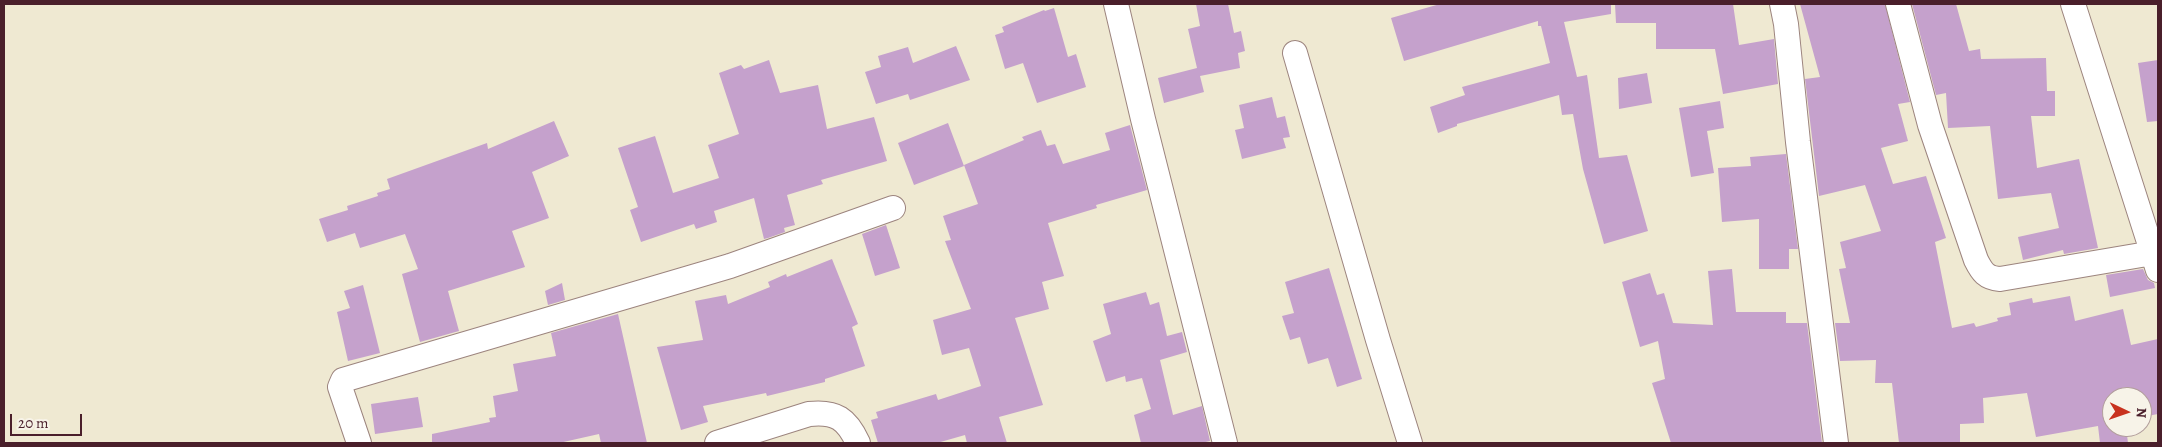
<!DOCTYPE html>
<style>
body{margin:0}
#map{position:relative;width:2162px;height:447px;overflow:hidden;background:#efe9d2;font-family:Alegreya,serif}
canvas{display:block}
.frame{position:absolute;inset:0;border:5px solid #4a1f2b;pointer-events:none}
.north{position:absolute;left:2102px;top:387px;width:50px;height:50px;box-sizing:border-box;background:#f7f3e8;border:1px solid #b29e9c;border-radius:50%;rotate:93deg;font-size:14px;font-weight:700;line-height:20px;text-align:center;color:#4a1f2b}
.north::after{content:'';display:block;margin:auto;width:18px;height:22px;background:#c8321e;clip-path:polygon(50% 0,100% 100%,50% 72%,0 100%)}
.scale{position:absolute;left:10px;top:414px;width:72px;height:22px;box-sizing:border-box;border:2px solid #4a1f2b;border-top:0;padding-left:6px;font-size:15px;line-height:18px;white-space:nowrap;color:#4a1f2b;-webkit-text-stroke:4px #f7f3e8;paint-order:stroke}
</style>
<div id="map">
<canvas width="2162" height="447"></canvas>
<div class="frame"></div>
<div class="north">N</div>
<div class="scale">20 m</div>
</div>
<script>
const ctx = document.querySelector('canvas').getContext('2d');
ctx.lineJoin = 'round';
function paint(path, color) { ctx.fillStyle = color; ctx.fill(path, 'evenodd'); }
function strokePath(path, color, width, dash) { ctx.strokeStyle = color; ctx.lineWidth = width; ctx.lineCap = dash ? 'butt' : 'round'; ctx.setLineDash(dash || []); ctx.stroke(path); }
paint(new Path2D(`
 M 1196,4 L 1228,4 L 1234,33 L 1241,31 L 1245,51 L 1238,53 L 1240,68 L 1200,76 L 1204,92 L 1164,103 L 1158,78 L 1197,68 L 1188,29 L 1200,26 Z
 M 1440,4 L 1611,4 L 1611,14 L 1564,22 L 1577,77 L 1587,75 L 1599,158 L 1627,155 L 1648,231 L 1604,244 L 1583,169 L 1573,114 L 1562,115 L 1559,95 L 1457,124 L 1457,126 L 1438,133 L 1430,107 L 1465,95 L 1462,87 L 1550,63 L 1541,26 L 1538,26 L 1538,21 L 1404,61 L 1391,18 Z
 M 1615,4 L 1733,4 L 1739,45 L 1774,39 L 1778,84 L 1723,94 L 1715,49 L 1656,49 L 1656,23 L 1616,23 Z
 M 1800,4 L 1885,4 L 1910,102 L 1898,104 L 1908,141 L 1881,148 L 1893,184 L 1926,176 L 1946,238 L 1935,242 L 1952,328 L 1974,323 L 1976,327 L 1998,321 L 1997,318 L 2011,315 L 2009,303 L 2032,298 L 2033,303 L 2070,296 L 2075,321 L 2123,309 L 2131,345 L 2158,339 L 2158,414 L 2142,417 L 2142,397 L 2112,397 L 2112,427 L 2126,427 L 2128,443 L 2100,443 L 2098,426 L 2036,437 L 2027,393 L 1983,398 L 1984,423 L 1960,424 L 1960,443 L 1899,443 L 1892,383 L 1875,383 L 1876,360 L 1840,361 L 1835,323 L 1850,323 L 1839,269 L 1846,268 L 1840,242 L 1881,231 L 1865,185 L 1819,196 L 1805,79 L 1820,77 Z
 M 1912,4 L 1956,4 L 1969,51 L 1980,49 L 1981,59 L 2046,58 L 2047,91 L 2055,91 L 2055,116 L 2031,116 L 2037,168 L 2079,159 L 2098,248 L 2064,254 L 2063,250 L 2023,260 L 2018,237 L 2059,228 L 2051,193 L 1998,199 L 1990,126 L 1948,128 L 1946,93 L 1936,95 Z
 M 1054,8 L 1068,57 L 1076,54 L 1086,87 L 1037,103 L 1023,63 L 1005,69 L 995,35 L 1004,32 L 1002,27 L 1044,10 L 1045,11 Z
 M 956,46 L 970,80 L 910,100 L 908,94 L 876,104 L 865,72 L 881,67 L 878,56 L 908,47 L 913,63 Z
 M 769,60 L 780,93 L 818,85 L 827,129 L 874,117 L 887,161 L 821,180 L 823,184 L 787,195 L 795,225 L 784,228 L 785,232 L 768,238 L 764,239 L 754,198 L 714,211 L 717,222 L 696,229 L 694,224 L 641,242 L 630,210 L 638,207 L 618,148 L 655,136 L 673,193 L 719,178 L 708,145 L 739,134 L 719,73 L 741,65 L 744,69 Z
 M 2158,60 L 2158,121 L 2147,122 L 2138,63 Z
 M 1647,73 L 1652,103 L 1619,109 L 1618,78 Z
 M 1272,97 L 1277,118 L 1285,116 L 1290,137 L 1283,138 L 1286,148 L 1242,159 L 1235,130 L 1244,128 L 1239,105 Z
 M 1720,101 L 1724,128 L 1707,131 L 1714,173 L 1691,177 L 1679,108 Z
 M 554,121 L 569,156 L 532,172 L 549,218 L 512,231 L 525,267 L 448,291 L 459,331 L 420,342 L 402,274 L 418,269 L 405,234 L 360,248 L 355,233 L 327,242 L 319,219 L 348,210 L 347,206 L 378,196 L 377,193 L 390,189 L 387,179 L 487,143 L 488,149 Z
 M 948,123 L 964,166 L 914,185 L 898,143 Z
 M 1130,125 L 1147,190 L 1096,205 L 1097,208 L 1048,223 L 1064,276 L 1042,282 L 1049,309 L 1015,318 L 1043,405 L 999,417 L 1007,443 L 967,443 L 965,435 L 937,443 L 878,443 L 871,420 L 878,418 L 876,412 L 936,394 L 938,400 L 981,386 L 969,348 L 942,355 L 933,320 L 971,309 L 945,241 L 951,240 L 943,216 L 978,204 L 964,165 L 1024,140 L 1022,137 L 1041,130 L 1047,146 L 1055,144 L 1063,164 L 1110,150 L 1105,133 Z
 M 1786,154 L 1798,249 L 1789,249 L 1789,269 L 1759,269 L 1759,219 L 1722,222 L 1718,168 L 1751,166 L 1750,157 Z
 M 886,225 L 900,268 L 875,276 L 862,234 Z
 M 832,259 L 858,324 L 852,327 L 865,366 L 825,379 L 825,382 L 767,396 L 766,393 L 703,406 L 708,422 L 681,430 L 657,347 L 703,340 L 695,301 L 726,295 L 728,304 L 770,287 L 768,282 L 786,274 L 787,277 Z
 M 1329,268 L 1362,379 L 1337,387 L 1328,358 L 1308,364 L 1300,337 L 1290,340 L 1282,316 L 1294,313 L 1285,282 Z
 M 1732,269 L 1736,312 L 1786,312 L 1786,323 L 1807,323 L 1822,443 L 1671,443 L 1652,383 L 1665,379 L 1658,341 L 1640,347 L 1622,282 L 1650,273 L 1657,295 L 1664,293 L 1673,323 L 1713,325 L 1708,271 Z
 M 2143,269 L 2148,280 L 2154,283 L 2155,288 L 2110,297 L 2106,275 Z
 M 562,283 L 565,300 L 548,305 L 545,291 Z
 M 363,285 L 380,353 L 348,361 L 337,312 L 350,308 L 344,291 Z
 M 1146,292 L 1150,305 L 1159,302 L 1167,336 L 1182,332 L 1187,352 L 1160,360 L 1173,415 L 1202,406 L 1210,441 L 1201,443 L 1141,443 L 1134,415 L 1151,409 L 1142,378 L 1126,382 L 1125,376 L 1106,382 L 1093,341 L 1111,334 L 1103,304 Z
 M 618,314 L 647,443 L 601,443 L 599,434 L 559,443 L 432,443 L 432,434 L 490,422 L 489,418 L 496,417 L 493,396 L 518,391 L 513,364 L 556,356 L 551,333 Z
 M 418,397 L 423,427 L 375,434 L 371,404 Z`), '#c5a1cc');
const street = new Path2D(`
 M 1116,4 L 1143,119 L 1225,443
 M 1782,4 L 1786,24 L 1798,142 L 1836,443
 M 1898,4 L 1930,125 L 1976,260 C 1982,272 1986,278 2000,279 L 2153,253
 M 2073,4 L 2158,270
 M 1295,53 L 1378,340 L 1410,443
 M 359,443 L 340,387 L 343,380 L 730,266 L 893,208
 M 717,443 L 809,414 C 836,411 847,419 858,443`);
strokePath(street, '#9c847e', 26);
strokePath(street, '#fff', 24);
</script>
